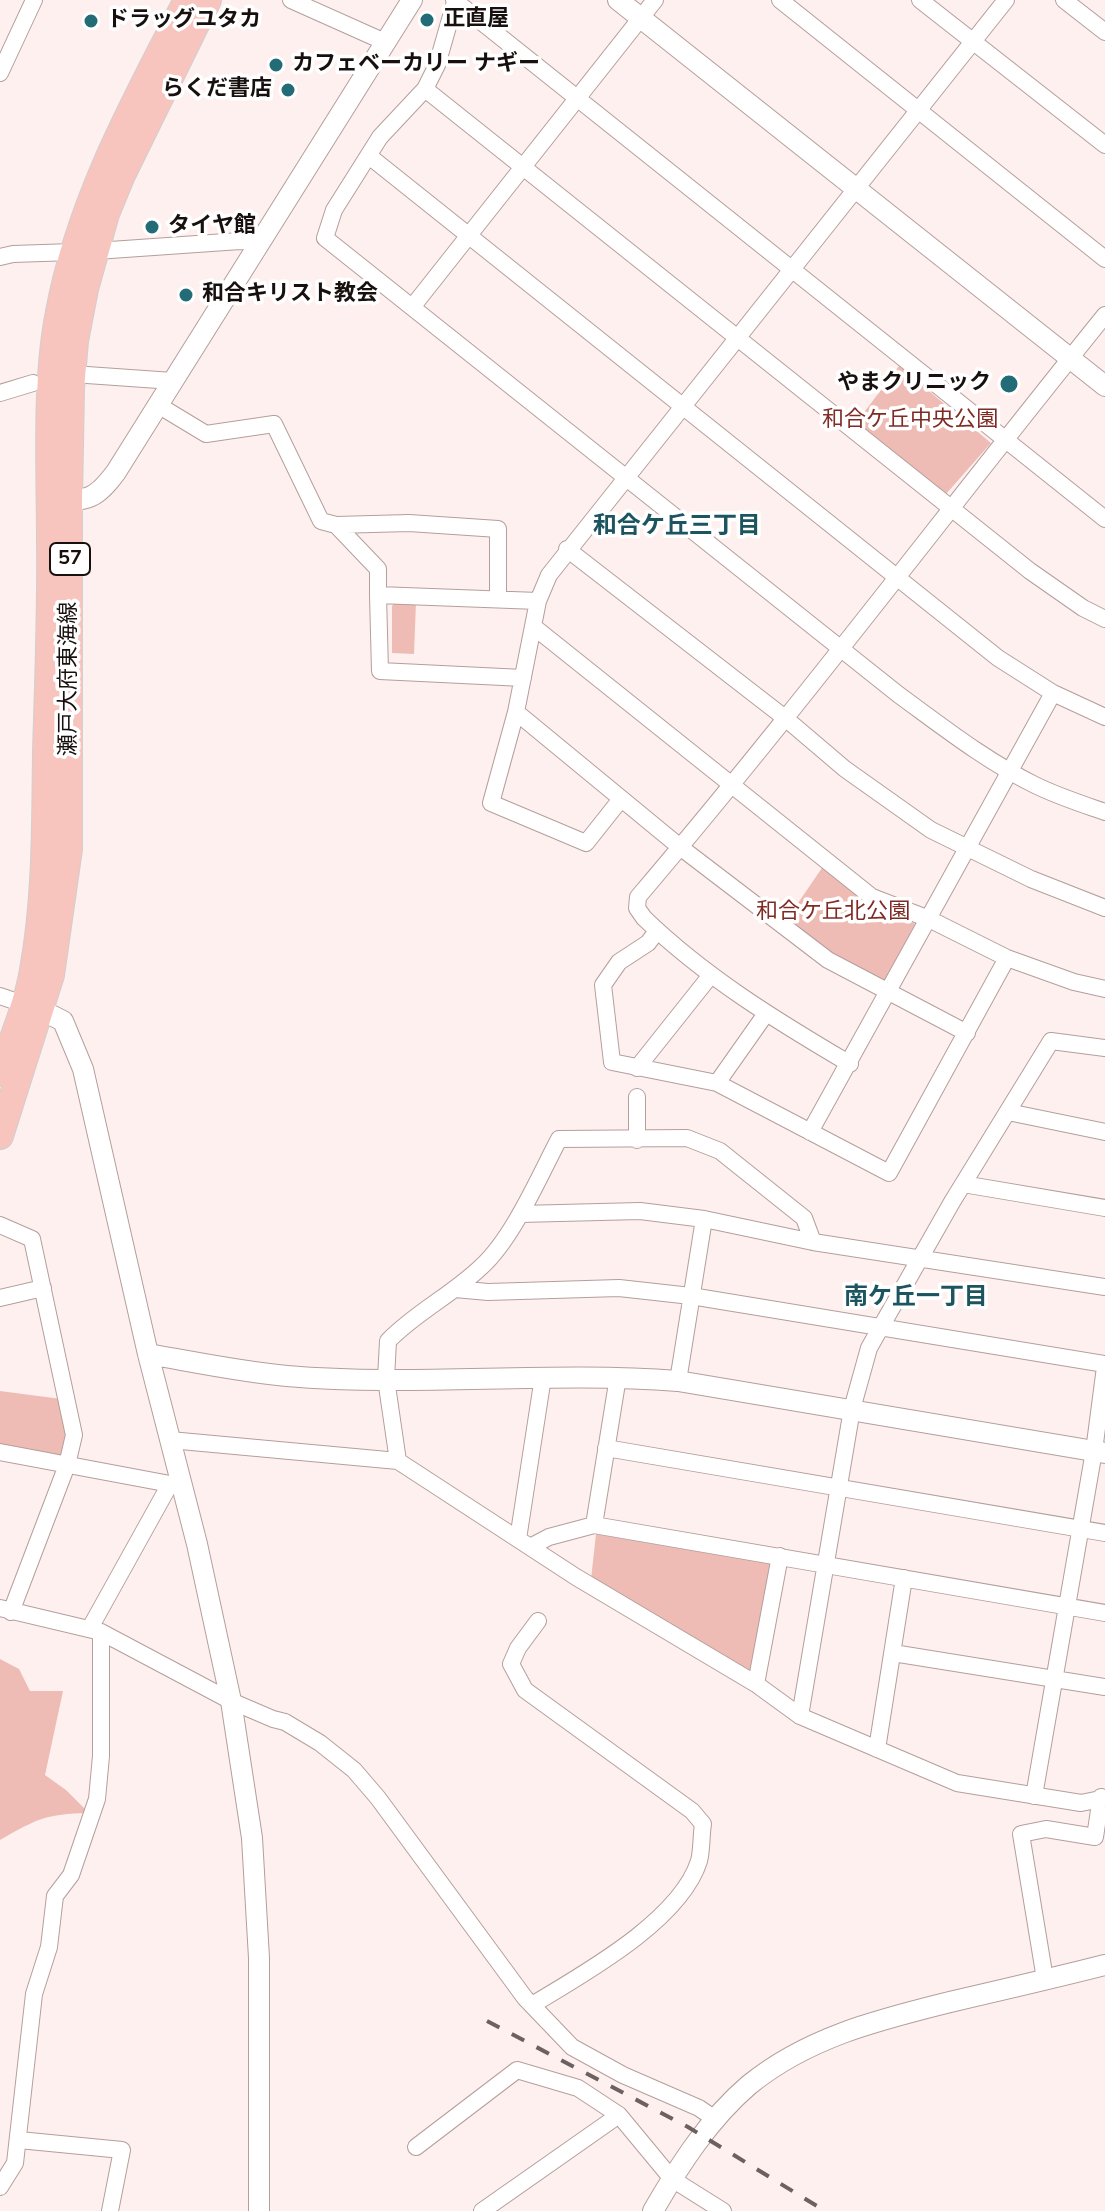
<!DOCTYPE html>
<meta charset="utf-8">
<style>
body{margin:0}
canvas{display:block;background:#fef0ee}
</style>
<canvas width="1105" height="2211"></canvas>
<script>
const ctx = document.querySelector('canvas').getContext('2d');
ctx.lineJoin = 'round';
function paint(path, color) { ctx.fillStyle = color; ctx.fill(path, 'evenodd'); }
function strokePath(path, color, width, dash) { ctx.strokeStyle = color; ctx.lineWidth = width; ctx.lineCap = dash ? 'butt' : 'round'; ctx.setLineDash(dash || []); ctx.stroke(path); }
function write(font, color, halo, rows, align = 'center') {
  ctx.font = font + ' "Nunito Sans","Noto Sans JP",sans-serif'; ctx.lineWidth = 7; ctx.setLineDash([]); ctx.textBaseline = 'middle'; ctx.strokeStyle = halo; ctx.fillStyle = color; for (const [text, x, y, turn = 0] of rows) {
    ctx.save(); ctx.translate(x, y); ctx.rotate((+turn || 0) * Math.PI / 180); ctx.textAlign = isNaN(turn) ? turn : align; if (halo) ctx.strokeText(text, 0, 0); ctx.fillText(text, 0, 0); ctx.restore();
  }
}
paint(new Path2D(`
 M 899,366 L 991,443 L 946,494 L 856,423 Z
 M 395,602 L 416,602 L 414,654 L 392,653 L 392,606 Z
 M 824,865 L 871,899 L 915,924 L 885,981 L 833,955 L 785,922 Z
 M 0,1391 L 61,1399 L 67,1434 L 62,1461 L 0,1449 Z
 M 596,1534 L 773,1564 L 752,1675 L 591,1579 Z
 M 0,1659 L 19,1669 L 30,1691 L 63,1691 L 45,1775 L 66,1790 L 89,1813 C 45,1814 37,1819 0,1840 Z`), '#eebcb5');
const minor = new Path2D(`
 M 291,0 L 385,42
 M 454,0 L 1105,519
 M 780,0 L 1105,259
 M 920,0 L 1105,145
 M 1064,0 L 1105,32
 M 455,2 L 437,65 L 425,89 L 380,137 L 334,210 L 325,238 L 899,695 C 943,727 986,761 1035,785 C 1057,796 1082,804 1105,812
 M 0,73 L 34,0
 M 425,89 L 1030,571 L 1083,608 L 1105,619
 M 369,156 L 998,658 L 1053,693 L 1105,717
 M 96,251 L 240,241 L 258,242
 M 0,257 L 13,254 L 73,252
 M 413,306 L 655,0
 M 87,375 L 173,381
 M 0,393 L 33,383
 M 158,405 L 206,434 L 274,424 L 321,521 L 336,525 L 409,523 L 498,529 L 498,599
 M 336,525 L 378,569 L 378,595 L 538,601
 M 567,549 L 785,718 L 845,769 L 931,830 L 1031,879 L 1105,908
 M 378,595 L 380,671 L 523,678
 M 534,627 L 872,897 L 929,919 L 1007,958 L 1074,982 L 1105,989
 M 516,712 L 680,847 L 828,960 L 967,1033
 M 621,799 L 586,843 L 491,803 L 516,712 L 538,601 L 549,575 L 1006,0
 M 657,931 L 648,943 L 619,962 L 603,985 L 612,1062 L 717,1083 L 889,1173 L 1007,958
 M 0,996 L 32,1007
 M 850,1064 C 777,1021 705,977 644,918 L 637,908 L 638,897 C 799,708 949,508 1105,315
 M 637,1068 L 711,975
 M 717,1083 L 765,1015
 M 1008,1112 L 1105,1132
 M 810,1132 L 1053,693
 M 637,1140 L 637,1097
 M 963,1184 L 1105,1208
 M 520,1214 L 640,1211 L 704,1219 L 813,1242 L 1105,1287
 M 0,1225 L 32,1239 L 74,1435 L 67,1465 L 11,1612
 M 455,1289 L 488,1292 L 619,1288 L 691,1296 L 1105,1364
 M 0,1298 L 43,1288
 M 678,1381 L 704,1219
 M 170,1440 L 398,1461 L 576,1577 L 756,1684 L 800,1716 L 957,1783 L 1081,1803 L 1105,1798
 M 606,1448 L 1105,1533
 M 0,1452 L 170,1484
 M 398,1461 L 386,1379 L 388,1341 C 416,1312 452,1295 481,1267 C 513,1238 539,1177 559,1139 L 687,1138 L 720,1151 L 804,1218 L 813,1242
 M 594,1525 L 618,1377
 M 518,1539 L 543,1377
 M 530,1547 L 549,1537 L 594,1525 L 1105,1613
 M 0,1608 L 101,1632 L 231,1701 L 273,1719 L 285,1722 L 320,1743 L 354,1770 L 378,1798 L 525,1998 L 572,2047 L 623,2075 L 699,2108 L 715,2119
 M 90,1628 L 170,1484 L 182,1488
 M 893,1653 L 1105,1687
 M 756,1684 L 780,1556
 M 800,1716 L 852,1409 L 869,1348 L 952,1202 L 1051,1041 L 1105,1048
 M 877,1749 L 904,1578
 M 1034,1796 L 1094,1451 L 1105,1367
 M 1045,1979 L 1021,1834 L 1046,1829 L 1095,1837 L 1101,1797
 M 532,2005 C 583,1974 680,1921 699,1861 C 702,1850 701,1836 703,1824 L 692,1811 L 525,1690 L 511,1664 L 518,1648 L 538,1621
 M 19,2140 L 122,2150 L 110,2211
 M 416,2147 L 517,2070 L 578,2088 L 619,2115 L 672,2179 L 723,2211
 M 0,2187 L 15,2163 L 34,1994 L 49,1947 L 55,1896 L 71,1875 L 97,1799 L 101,1756 L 101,1632
 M 482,2211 L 619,2115`);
const tertiary = new Path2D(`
 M 618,0 L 1105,386
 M 57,501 C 89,500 96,499 116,472 L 412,0
 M 41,1010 L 63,1021 L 83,1069 L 148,1354 L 197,1544 L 231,1701 L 252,1838 L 259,1958 L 259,2211
 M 148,1354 C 194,1362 241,1372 287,1376 C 417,1387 548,1371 678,1381 L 1105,1453
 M 653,2211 C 679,2166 709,2119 749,2085 C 808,2037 878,2020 950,2002 C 1002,1990 1054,1978 1105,1965`);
const primary = new Path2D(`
 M 0,1073 C 12,1040 27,1005 33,970 C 46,898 45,826 46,753 C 48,682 51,612 50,541 C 50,469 45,382 59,312 C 80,199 135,101 187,0
 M 0,1136 L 51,975 L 69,849 L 69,500 L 71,389 L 75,341 L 85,289 L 106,214 L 122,175 L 208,0`);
strokePath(minor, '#b49f9c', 18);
strokePath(tertiary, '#b49f9c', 22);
strokePath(primary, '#d1cfcf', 28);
strokePath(minor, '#fff', 16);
strokePath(tertiary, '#fff', 20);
strokePath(primary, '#f7c4be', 26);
strokePath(new Path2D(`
 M 487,2021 L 688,2127 L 825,2211`), '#6c6160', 4, [14, 14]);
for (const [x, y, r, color] of [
 [427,20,8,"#236b77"],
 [91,21,8,"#236b77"],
 [276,65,8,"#236b77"],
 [288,90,8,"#236b77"],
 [152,227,8,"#236b77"],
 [186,295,8,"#236b77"],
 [1009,384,10,"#236b77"]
]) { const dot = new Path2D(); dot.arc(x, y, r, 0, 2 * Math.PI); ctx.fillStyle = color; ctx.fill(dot); strokePath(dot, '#fff', 3); }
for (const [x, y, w] of [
 [70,559,40]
]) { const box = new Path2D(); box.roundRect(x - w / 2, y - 16, w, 32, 6); ctx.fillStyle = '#fff'; ctx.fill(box); strokePath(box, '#18100f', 2); }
write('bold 20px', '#18100f', null, [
 ["57",70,559]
]);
write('bold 22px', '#18100f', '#fff', [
 ["正直屋",443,20],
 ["ドラッグユタカ",107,21],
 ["カフェベーカリー ナギー",292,65],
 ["らくだ書店",272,90,"right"],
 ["タイヤ館",168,227],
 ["和合キリスト教会",202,295],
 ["やまクリニック",991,384,"right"]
], 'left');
write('22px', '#7f2b24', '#fff', [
 ["和合ケ丘中央公園",910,421],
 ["和合ケ丘北公園",833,913]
]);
write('22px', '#18100f', '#fff', [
 ["瀬戸大府東海線",70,679,-90]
]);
write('bold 24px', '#1c555f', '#fff', [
 ["和合ケ丘三丁目",677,527],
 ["南ケ丘一丁目",916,1298]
]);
</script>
